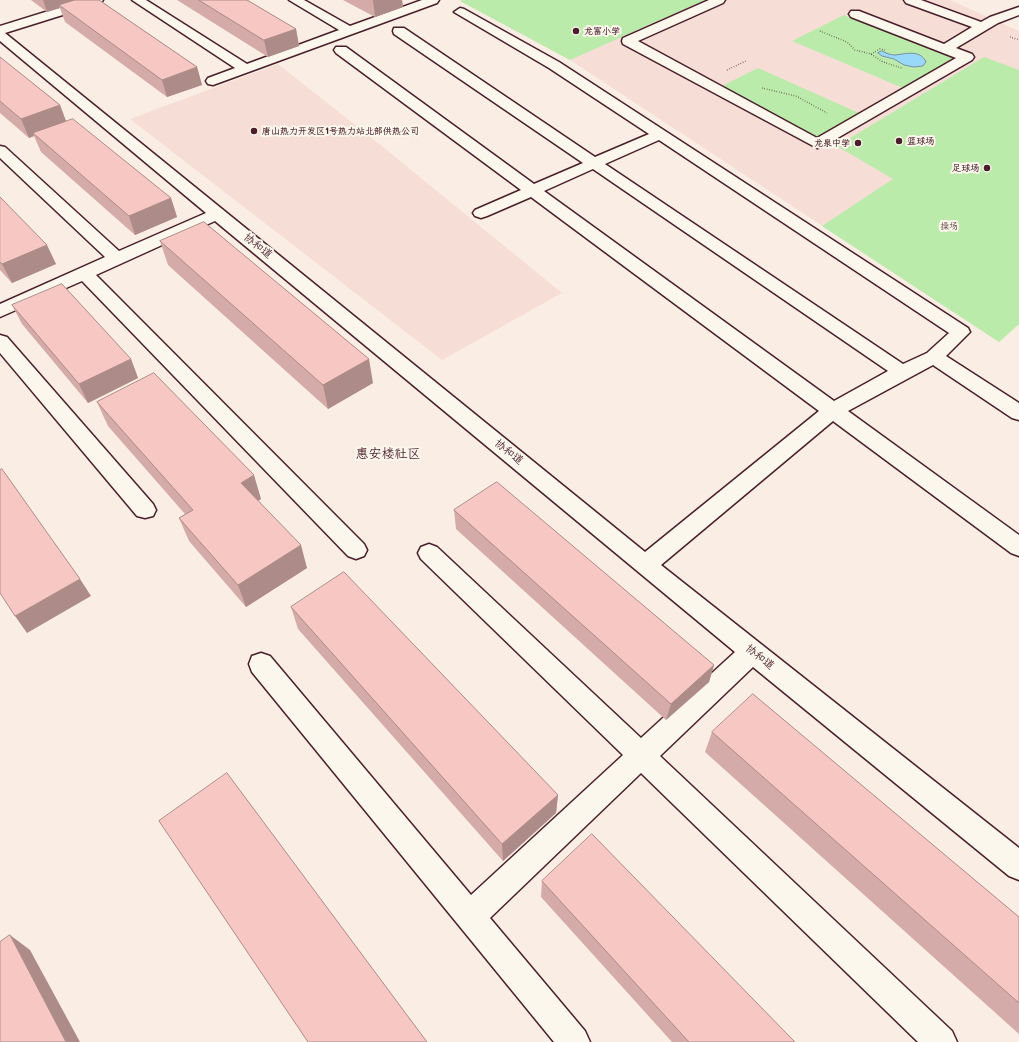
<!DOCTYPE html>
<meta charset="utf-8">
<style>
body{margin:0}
canvas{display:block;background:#faede4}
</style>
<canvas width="1019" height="1042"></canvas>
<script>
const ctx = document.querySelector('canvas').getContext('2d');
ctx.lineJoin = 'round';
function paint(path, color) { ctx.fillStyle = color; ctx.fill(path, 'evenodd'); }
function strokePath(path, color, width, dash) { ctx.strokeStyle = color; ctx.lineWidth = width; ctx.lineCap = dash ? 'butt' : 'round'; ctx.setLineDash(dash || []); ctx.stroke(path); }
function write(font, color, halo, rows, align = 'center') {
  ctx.font = font + ' Mali,"LXGW WenKai TC",sans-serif'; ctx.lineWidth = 4; ctx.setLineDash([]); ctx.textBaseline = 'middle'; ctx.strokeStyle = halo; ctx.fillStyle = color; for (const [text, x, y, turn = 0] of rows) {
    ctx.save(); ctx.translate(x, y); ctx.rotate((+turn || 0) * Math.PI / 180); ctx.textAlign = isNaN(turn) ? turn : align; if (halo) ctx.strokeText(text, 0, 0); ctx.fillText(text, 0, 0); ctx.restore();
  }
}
paint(new Path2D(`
 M 463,0 L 950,0 L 1019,31 L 1019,324 L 999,342 L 570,60 L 460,1 Z
 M 278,64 L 378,143 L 562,293 L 442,360 L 130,119 Z`), '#f6ded6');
paint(new Path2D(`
 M 463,0 L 705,0 L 570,60 L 460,1 Z
 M 844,15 L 954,58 L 903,88 L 792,41 Z
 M 984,57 L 1019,70 L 1019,324 L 999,342 L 822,226 L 893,179 L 837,146 Z
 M 758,68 L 859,113 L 817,137 L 722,86 Z`), '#baebab');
const water = new Path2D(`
 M 882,51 C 886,53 890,55 895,55 C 905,54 920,49 926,62 L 923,66 L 914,67 L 904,65 L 894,59 L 882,56 L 878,53 Z`);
paint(water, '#98d9fa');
strokePath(water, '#798fa7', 1);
const minor = new Path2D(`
 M 84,0 L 103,0 L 101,3 L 5,33 L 645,552 L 819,411 L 531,197 L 487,216 L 481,218 L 475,216 L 473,213 L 475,210 L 521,190 L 336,53 L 334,50 L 336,47 L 346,47 L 534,184 L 583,163 L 394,34 L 393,31 L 394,28 L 404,28 L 595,157 L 649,134 L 549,68 L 454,12 L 460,8 L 464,9 L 559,62 L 968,328 L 970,332 L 946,356 L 1019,403 L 1019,420 L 1012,418 L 933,365 L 848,411 L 1019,535 L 1019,556 L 1011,553 L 833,421 L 661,565 L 1019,848 L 1019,880 L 1009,876 L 753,667 L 660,756 L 952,1031 L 957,1042 L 918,1042 L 641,773 L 490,918 L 585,1031 L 590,1042 L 554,1042 L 252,672 L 249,664 L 252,656 L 261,653 L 270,656 L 471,895 L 623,755 L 421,559 L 418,553 L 421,547 L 429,544 L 437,547 L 641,738 L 735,652 L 215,221 L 96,275 L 364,544 L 367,550 L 364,556 L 356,559 L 348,556 L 82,281 L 0,317 L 0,304 L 105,257 L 0,158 L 0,146 L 5,147 L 119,251 L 206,213 L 0,41 L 0,26 ZM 659,140 L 949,333 L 927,353 L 903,364 L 605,164 ZM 593,169 L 888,371 L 834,401 L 544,191 Z
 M 132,0 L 146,0 L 247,64 L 339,30 L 289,0 L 304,0 L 350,26 L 422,0 L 439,0 L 437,3 L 213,85 L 208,84 L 206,81 L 208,78 L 235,68 Z
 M 709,0 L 725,0 L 723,3 L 638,41 L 817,138 L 956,58 L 851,17 L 849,14 L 851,11 L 859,11 L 944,44 L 972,27 L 906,3 L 904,0 L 921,0 L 981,22 L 990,17 L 1019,7 L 1019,15 L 998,23 L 956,48 L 972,54 L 974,57 L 972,60 L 822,147 L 817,148 L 623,44 L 622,41 L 623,38 Z
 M 0,335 L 7,337 L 153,504 L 156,510 L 153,516 L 145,518 L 137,516 L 0,353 Z`);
strokePath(minor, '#4a1f2b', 3);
strokePath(new Path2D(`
 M 820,31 L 847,42 L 855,50 L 871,54 L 883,62 L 902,68
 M 1010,37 L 1019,40
 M 871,54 L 880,49 L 885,50
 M 727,70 L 746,61
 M 762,88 L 796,96 L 827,113`), '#4a1f2b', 1.5, [0.5, 2]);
paint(minor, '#fbf7ec');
paint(new Path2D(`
 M 31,0 L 99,0 L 197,67 L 202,85 L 167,97 L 65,22 L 60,8 L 47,12 Z
 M 177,0 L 247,0 L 296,29 L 299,46 L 268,57 Z
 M 343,0 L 402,0 L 403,7 L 375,17 Z
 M 0,57 L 60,105 L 66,121 L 171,198 L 177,217 L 135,235 L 41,152 L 34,136 L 29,138 L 0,113 Z
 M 0,197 L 56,264 L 12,283 L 0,270 Z
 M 160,241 L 373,383 L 328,409 L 168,265 Z
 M 12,305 L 131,359 L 138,378 L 88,403 L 22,324 Z
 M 97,402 L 261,499 L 258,501 L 307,568 L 246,607 L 189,541 L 179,518 L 185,514 L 108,426 Z
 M 454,510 L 714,665 L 709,682 L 666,720 L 456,529 Z
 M 291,607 L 558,795 L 556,813 L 503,861 L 298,629 Z
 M 712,732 L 1019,917 L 1019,1034 L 705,752 Z
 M 542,881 L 795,1042 L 672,1042 L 541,897 Z`), '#d4aba8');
paint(new Path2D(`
 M 43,0 L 80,0 L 59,5 L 60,8 L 47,12 Z
 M 373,0 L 402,0 L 403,7 L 375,17 Z
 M 296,29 L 299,46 L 268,57 L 264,40 Z
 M 197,67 L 202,85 L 167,97 L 162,80 Z
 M 60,105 L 67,124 L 33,133 L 34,136 L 29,138 L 21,119 Z
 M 171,198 L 177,217 L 135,235 L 129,216 Z
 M 47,245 L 56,264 L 12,283 L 2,264 Z
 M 131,359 L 138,378 L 88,403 L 79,384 Z
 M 369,359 L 373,383 L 328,409 L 323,385 Z
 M 254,475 L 261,499 L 249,506 L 241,483 Z
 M 301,545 L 307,568 L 246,607 L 238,585 Z
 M 80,579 L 91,596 L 27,633 L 15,616 Z
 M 714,665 L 709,682 L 666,720 L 671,704 Z
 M 558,795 L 556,813 L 503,861 L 502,844 Z
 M 10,935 L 30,950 L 80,1042 L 66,1042 Z`), '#ad8b88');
const building = new Path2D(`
 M 75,0 L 99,0 L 197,67 L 162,80 L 59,5 Z
 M 199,0 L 247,0 L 296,29 L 264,40 Z
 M 0,57 L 60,105 L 21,119 L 0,101 Z
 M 73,119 L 171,198 L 129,216 L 33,133 Z
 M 0,197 L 47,245 L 2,264 L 0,262 Z
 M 204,222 L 369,359 L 323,385 L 160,241 Z
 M 62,284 L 131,359 L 79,384 L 12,305 Z
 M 154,373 L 254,475 L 241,483 L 301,545 L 238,585 L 179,518 L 193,510 L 97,402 Z
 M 2,469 L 80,579 L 15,616 L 0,593 L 0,470 Z
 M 497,482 L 714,665 L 671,704 L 454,510 Z
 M 344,572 L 558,795 L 502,844 L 291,607 Z
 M 753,694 L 1019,917 L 1019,1003 L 712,732 Z
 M 227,773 L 427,1042 L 308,1042 L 159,821 Z
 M 592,834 L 795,1042 L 689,1042 L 542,881 Z
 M 10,935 L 66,1042 L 0,1042 L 0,942 Z`);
paint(building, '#f7c7c3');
strokePath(building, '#ad8b88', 1);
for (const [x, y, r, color] of [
 [576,31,4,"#4a1f2b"],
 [254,131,4,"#4a1f2b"],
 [899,141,4,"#4a1f2b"],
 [858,143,4,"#4a1f2b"],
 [987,168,4,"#4a1f2b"]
]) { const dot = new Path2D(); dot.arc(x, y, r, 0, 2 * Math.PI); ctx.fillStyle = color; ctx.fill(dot); strokePath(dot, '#fbf7ec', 1.5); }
write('bold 9px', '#4a1f2b', '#fbf7ec', [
 ["龙富小学",584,31],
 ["唐山热力开发区1号热力站北部供热公司",262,131],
 ["篮球场",907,141],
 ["龙泉中学",850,143,"right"],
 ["足球场",979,168,"right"]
], 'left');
write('9px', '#66524b', '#fbf7ec', [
 ["操场",949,226]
]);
write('11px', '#4a1f2b', '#fbf7ec', [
 ["协和道",258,246,39],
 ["协和道",509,452,39],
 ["协和道",760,657,39]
]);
write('13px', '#4a1f2b', '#fbf7ec', [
 ["惠安楼社区",388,454]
]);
</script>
